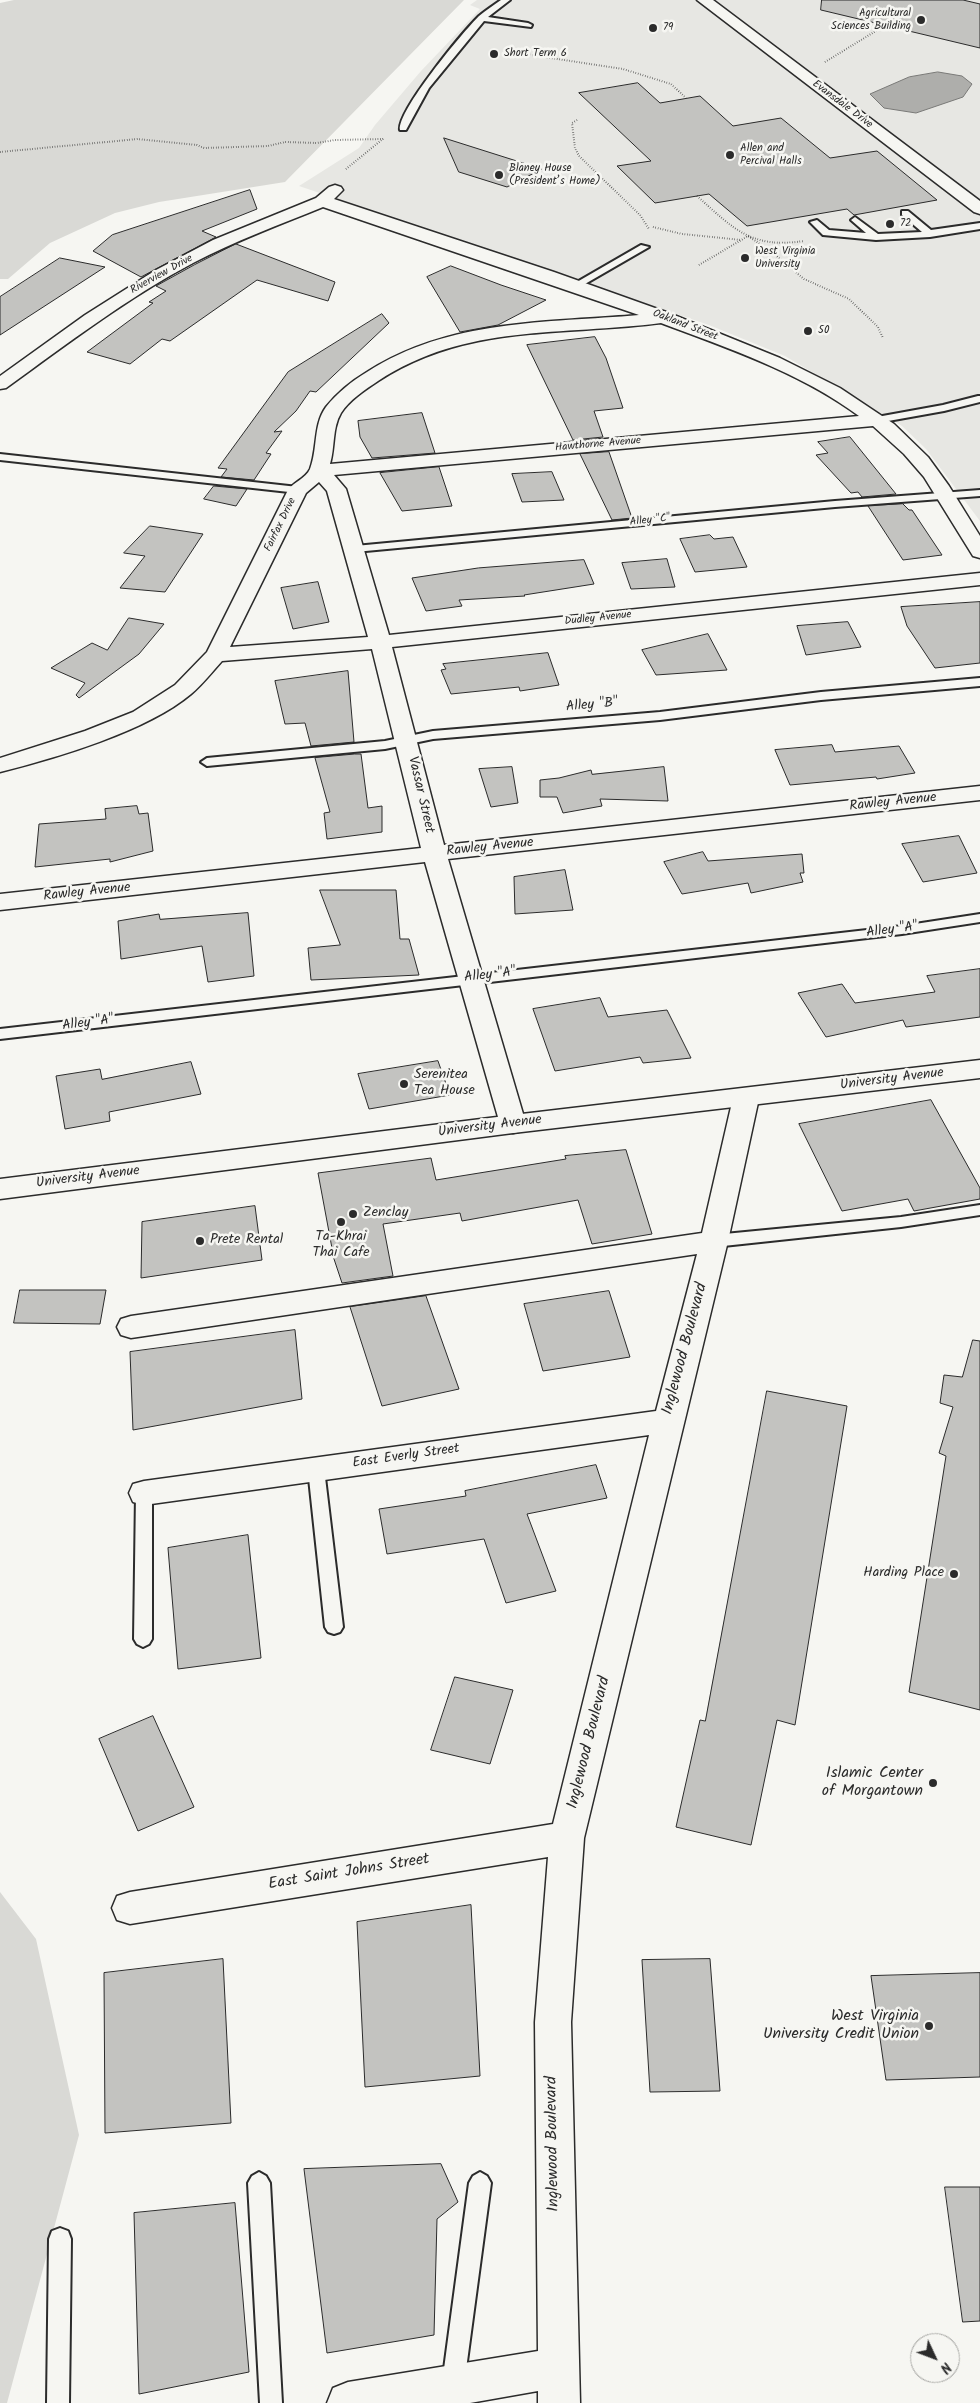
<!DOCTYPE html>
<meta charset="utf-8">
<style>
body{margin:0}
#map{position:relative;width:980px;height:2403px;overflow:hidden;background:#f6f6f2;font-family:Kalam,sans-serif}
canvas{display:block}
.north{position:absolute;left:910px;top:2333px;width:50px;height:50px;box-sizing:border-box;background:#f6f6f2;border:1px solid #a5a5a2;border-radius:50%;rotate:133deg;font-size:14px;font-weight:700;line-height:20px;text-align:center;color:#2b2b2b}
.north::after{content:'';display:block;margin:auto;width:18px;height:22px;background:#2b2b2b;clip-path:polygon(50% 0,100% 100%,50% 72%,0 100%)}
</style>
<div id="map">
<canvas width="980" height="2403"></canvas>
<div class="north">N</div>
</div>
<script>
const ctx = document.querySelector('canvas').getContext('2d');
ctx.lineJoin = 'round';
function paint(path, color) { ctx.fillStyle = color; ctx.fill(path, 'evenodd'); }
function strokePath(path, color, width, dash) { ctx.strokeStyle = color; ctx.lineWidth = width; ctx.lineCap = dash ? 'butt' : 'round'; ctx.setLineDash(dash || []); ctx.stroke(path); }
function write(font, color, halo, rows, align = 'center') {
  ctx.font = font + ' Kalam,sans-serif'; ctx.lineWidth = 5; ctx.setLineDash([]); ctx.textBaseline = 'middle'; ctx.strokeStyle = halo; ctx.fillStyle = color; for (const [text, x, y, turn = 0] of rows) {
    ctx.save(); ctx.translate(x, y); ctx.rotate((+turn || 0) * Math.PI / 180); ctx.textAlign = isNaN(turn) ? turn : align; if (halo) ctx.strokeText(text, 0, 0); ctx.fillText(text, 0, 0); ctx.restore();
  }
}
paint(new Path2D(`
 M 477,0 L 980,0 L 980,521 L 926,449 L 902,426 L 785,356 L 709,325 L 299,186 L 359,148 L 375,125 L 421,71 L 480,9 L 470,5 Z`), '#e7e7e3');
paint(new Path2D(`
 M 14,0 L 464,0 L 285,182 L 159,202 L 115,213 L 50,243 L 8,279 L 0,279 L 0,3 Z
 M 0,1892 L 36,1939 L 79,2135 L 7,2403 L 0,2403 Z`), '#d9d9d5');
const water = new Path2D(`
 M 938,72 L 962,76 L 972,84 L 963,97 L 916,113 L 884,108 L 870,94 L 909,77 Z`);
paint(water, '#aeaeab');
strokePath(water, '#7a7a78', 1);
const building = new Path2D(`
 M 822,0 L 963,0 L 980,4 L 980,48 L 821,10 Z
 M 638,83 L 660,103 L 700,96 L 733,126 L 781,118 L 830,158 L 877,151 L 937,200 L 854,215 L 847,209 L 747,226 L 709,194 L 655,203 L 617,166 L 651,161 L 579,93 Z
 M 444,138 L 542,169 L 507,187 L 459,172 Z
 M 250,190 L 257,209 L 202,231 L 216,237 L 141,277 L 93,251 L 112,235 Z
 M 236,244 L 335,282 L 328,301 L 257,280 L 170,341 L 162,339 L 130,364 L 87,352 L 153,303 L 149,302 L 166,291 L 156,286 L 194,265 Z
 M 60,258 L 105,267 L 0,335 L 0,297 Z
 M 451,266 L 501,285 L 546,300 L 498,325 L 460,332 L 427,277 Z
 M 382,314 L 389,323 L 316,392 L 310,391 L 296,411 L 274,432 L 282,431 L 266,453 L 271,454 L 254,480 L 221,477 L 227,469 L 218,468 L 288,372 Z
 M 595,337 L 606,358 L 623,408 L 594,411 L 603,437 L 573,440 L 527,345 Z
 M 422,413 L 435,453 L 372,458 L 360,437 L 358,421 Z
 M 850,437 L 896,494 L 862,497 L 858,492 L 851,493 L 816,455 L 828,453 L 818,442 Z
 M 609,452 L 632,518 L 612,520 L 580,454 Z
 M 439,467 L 452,506 L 402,511 L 380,473 Z
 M 552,472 L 564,500 L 522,502 L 512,474 Z
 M 214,486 L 247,489 L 236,506 L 204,499 Z
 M 903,504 L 909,510 L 912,510 L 942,555 L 903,560 L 868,506 Z
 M 150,526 L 203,534 L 165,592 L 120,588 L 145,556 L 124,553 Z
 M 710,535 L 714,539 L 733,537 L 747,567 L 695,572 L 680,539 Z
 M 667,559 L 675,587 L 631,589 L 622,563 Z
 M 584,560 L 594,584 L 524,595 L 525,596 L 459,600 L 462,606 L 426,611 L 412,578 L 478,568 Z
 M 318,582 L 329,622 L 293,629 L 281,588 Z
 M 980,602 L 980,663 L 935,668 L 907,626 L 901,607 Z
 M 129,618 L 164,624 L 139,654 L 79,698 L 76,695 L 85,683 L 51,668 L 92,643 L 107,650 Z
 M 848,622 L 861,647 L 806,655 L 797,626 Z
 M 708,634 L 727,670 L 656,675 L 642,650 Z
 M 548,653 L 559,685 L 520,691 L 519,687 L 451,694 L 441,670 L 446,669 L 443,664 Z
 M 348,671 L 354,742 L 311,746 L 305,723 L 285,724 L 275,681 Z
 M 832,745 L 835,752 L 899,746 L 915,773 L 877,779 L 876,777 L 790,785 L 775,750 Z
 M 355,754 L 361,754 L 368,808 L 382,806 L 382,832 L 327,839 L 324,813 L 330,812 L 315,758 Z
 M 512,767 L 518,803 L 491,807 L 479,769 Z
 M 664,767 L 668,801 L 600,799 L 602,806 L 563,813 L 557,797 L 540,797 L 540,780 L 559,778 L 591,770 L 592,774 Z
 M 137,806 L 139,814 L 148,813 L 153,851 L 110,862 L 110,859 L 35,867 L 39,824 L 106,819 L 105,809 Z
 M 959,836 L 977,873 L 923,882 L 902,844 Z
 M 703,852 L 708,861 L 802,854 L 804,873 L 800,873 L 803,882 L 751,893 L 748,883 L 682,894 L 664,862 Z
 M 565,870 L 573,910 L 515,914 L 514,877 Z
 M 320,890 L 396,890 L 400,939 L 409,939 L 419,975 L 311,980 L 308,948 L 340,945 Z
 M 248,913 L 254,976 L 208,982 L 202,946 L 121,959 L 118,921 L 159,914 L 160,919 Z
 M 980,969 L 980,1017 L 906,1027 L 903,1020 L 826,1037 L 798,993 L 842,984 L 855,1003 L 935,992 L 927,976 Z
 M 600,998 L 608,1017 L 667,1010 L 691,1058 L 643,1063 L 640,1057 L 555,1071 L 533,1009 Z
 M 438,1061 L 450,1095 L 369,1109 L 358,1074 Z
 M 191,1062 L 201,1094 L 109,1112 L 110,1121 L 65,1129 L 56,1076 L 100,1069 L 102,1079 Z
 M 931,1100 L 980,1188 L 980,1199 L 914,1211 L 908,1199 L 842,1211 L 799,1124 Z
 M 626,1150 L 652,1234 L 592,1244 L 578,1200 L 462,1221 L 460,1213 L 383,1224 L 393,1276 L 342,1283 L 334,1259 L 318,1173 L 431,1158 L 436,1180 L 566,1159 L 565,1156 Z
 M 255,1206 L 262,1260 L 141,1278 L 142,1222 Z
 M 20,1290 L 106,1290 L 100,1324 L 14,1323 Z
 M 609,1291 L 630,1357 L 543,1371 L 524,1304 Z
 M 426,1296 L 459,1389 L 382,1406 L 350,1307 Z
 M 295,1330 L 302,1399 L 133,1430 L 130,1352 Z
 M 973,1340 L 980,1341 L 980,1710 L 909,1692 L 946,1456 L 939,1453 L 953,1407 L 940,1403 L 944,1375 L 962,1377 Z
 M 767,1391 L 847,1406 L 795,1725 L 777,1720 L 751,1845 L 676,1827 L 700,1720 L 705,1721 Z
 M 596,1465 L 607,1498 L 527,1514 L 556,1591 L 506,1603 L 484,1539 L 387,1554 L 379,1509 L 466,1496 L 465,1491 Z
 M 248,1535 L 261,1658 L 178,1669 L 168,1548 Z
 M 455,1677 L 513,1690 L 490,1764 L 431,1750 Z
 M 153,1716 L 194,1807 L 138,1831 L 99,1739 Z
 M 471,1905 L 480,2076 L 365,2087 L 357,1922 Z
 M 223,1959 L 231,2123 L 105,2133 L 104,1973 Z
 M 710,1959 L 720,2091 L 650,2092 L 642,1960 Z
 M 980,1973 L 980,2077 L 886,2080 L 871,1976 Z
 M 441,2164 L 458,2202 L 437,2219 L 434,2335 L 327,2353 L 304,2169 Z
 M 945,2187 L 980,2187 L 980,2321 L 963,2322 Z
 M 235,2203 L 249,2372 L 139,2394 L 134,2213 Z`);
paint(building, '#c3c3c0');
strokePath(building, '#2b2b2b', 1);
const service = new Path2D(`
 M 501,0 L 510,0 L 488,17 L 528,23 L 532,25 L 531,27 L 484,21 L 429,88 L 406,130 L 400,130 C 397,111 463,32 479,16 C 486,10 494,5 501,0 Z
 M 902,211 L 908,211 L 931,230 L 980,223 L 980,229 L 930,237 L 876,240 L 823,235 L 810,222 L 817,220 L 829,230 L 866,233 L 851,220 L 855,217 L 878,234 L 922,232 L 902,215 Z
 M 641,245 L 649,247 L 578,288 L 570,286 Z
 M 978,396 L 980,396 L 980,402 L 944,411 L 877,423 L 872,420 L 877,417 L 943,405 Z
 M 0,454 L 298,487 L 303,490 L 298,493 L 0,460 Z
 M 980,490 L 980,496 L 835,507 L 355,552 L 350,549 L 355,546 L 835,501 Z
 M 980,678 L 980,686 L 821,700 L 660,720 L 433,739 L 385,749 L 207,766 L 201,762 L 207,758 L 385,741 L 433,731 L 660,712 L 821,692 Z
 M 980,914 L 980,922 L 902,934 L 0,1039 L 0,1029 L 902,926 Z
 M 980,1205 L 980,1215 L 901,1227 L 714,1247 L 709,1245 L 706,1241 L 709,1237 L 714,1235 L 901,1217 Z
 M 316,1462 L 322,1464 L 324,1469 L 343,1627 L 340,1632 L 334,1634 L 328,1632 L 325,1627 L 308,1469 L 310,1464 Z
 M 144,1486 L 150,1488 L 152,1493 L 152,1639 L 149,1644 L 143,1647 L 137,1644 L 134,1639 L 136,1493 L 138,1488 Z
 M 259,2172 L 266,2176 L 270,2183 L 282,2403 L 260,2403 L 248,2183 L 252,2176 Z
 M 480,2172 L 487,2176 L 491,2183 L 464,2384 L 461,2392 L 453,2395 L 445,2392 L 442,2384 L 469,2183 L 473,2176 Z
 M 60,2228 L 68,2231 L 71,2239 L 69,2403 L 47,2403 L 49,2239 L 52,2231 Z`);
const minor = new Path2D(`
 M 697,0 L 713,0 L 980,201 L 980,214 L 974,212 Z
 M 335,185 L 341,187 L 343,190 L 334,199 L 554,272 L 669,313 L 780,358 L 840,388 L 894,424 L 928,457 L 949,486 L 980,536 L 980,558 L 973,556 L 924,477 L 904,454 L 873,426 L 334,475 L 346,489 L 389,635 L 980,573 L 980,585 L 392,647 L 444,845 L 980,786 L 980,800 L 448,859 L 526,1124 L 522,1131 L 513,1133 L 504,1131 L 500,1124 L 425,862 L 0,910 L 0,894 L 421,848 L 372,649 L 222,661 C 212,672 202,685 191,694 C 147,731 56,758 0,772 L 0,758 L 85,731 L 133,712 L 175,685 L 207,652 L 288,490 C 294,482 306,478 310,469 C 318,448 313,425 326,407 C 337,393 352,381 367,372 C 449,319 546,323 639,315 L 323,207 C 279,225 235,241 193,263 C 127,298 67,344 6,388 L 0,389 L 0,376 L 85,315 L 156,270 L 213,240 L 316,198 L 329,187 ZM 661,323 C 728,348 801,373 859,416 L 330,464 C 335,448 332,428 341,413 C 349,400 366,389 378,381 C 466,323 562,336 661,323 ZM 319,482 L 327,491 L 368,637 L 230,647 L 306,493 Z
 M 746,1089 L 755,1092 L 759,1098 L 728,1241 L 584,1838 L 571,2022 L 580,2403 L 538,2403 L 538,2391 L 470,2403 L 327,2403 L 333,2388 L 348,2382 L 538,2351 L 535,2022 L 548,1857 L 130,1924 L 117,1920 L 112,1908 L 117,1896 L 130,1892 L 553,1824 L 649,1435 L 144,1505 L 133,1502 L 129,1493 L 133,1484 L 144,1481 L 656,1411 L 697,1254 L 131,1338 L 121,1335 L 117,1327 L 121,1319 L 131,1316 L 702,1233 L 733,1098 L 737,1092 Z`);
const tertiary = new Path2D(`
 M 980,1060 L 980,1078 L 513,1133 L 0,1199 L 0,1179 L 513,1115 Z`);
strokePath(service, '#2b2b2b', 4);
strokePath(minor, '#2b2b2b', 3);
strokePath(tertiary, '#2b2b2b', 3);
strokePath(new Path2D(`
 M 505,51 L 623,69 L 671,84 L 686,98
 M 825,62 L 884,26
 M 577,120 L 572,123 L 575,148 L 579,156 L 640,215 L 649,229
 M 0,152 L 138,139 L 197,145 L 204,148 L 268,146 L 285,142 L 317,143 L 335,140 L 383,139
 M 346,169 L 384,138
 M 697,196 C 734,229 751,249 804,241
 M 653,227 L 682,234 L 741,240
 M 699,265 L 748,236 L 772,252 L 804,279 L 849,299 L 878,327 L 883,338`), '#2b2b2b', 2, [0.5, 2]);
paint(service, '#f6f6f2');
paint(minor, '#f6f6f2');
paint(tertiary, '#f6f6f2');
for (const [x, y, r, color] of [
 [921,20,5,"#2b2b2b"],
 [653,28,5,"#2b2b2b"],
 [494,54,5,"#2b2b2b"],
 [730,155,5,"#2b2b2b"],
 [499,175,5,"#2b2b2b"],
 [890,224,5,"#2b2b2b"],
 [745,258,5,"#2b2b2b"],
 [808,331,5,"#2b2b2b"],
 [404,1084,5,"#2b2b2b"],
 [353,1214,5,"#2b2b2b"],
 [341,1222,5,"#2b2b2b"],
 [200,1241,5,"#2b2b2b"],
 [954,1574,5,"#2b2b2b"],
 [933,1783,5,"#2b2b2b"],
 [929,2026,5,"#2b2b2b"]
]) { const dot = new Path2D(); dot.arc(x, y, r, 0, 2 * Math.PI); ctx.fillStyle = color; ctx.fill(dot); strokePath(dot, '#f6f6f2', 2); }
write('11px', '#2b2b2b', '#f6f6f2', [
 ["Agricultural",911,14,"right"],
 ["Sciences Building",911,27,"right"],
 ["79",663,28],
 ["Short Term 6",504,54],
 ["Allen and",740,149],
 ["Percival Halls",740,162],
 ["Blaney House",509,169],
 ["(President’s Home)",509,182],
 ["72",900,224],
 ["West Virginia",755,252],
 ["University",755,265],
 ["50",818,331]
], 'left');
write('11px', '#2b2b2b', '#f6f6f2', [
 ["Evansdale Drive",842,105,37],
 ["Riverview Drive",162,275,-29],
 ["Oakland Street",685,326,21],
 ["Hawthorne Avenue",598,445,-5],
 ["Alley \"C\"",650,521,-6],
 ["Fairfax Drive",281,525,-64],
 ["Dudley Avenue",598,619,-6]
]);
write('14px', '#2b2b2b', '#f6f6f2', [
 ["Alley \"B\"",592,706,-5],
 ["Vassar Street",420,795,77],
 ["Rawley Avenue",893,803,-6],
 ["Rawley Avenue",490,848,-6],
 ["Rawley Avenue",87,893,-6],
 ["Alley \"A\"",892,931,-7],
 ["Alley \"A\"",490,976,-6],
 ["Alley \"A\"",88,1024,-7],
 ["University Avenue",892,1080,-7],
 ["University Avenue",490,1127,-7],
 ["University Avenue",88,1178,-7],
 ["East Everly Street",406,1457,-8]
]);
write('14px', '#2b2b2b', '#f6f6f2', [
 ["Serenitea",414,1076],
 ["Tea House",414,1092],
 ["Zenclay",363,1214],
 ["Ta-Khrai",341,1238,"center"],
 ["Thai Cafe",341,1254,"center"],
 ["Prete Rental",210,1241],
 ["Harding Place",944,1574,"right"]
], 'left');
write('16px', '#2b2b2b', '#f6f6f2', [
 ["Inglewood Boulevard",686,1349,-75],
 ["Inglewood Boulevard",590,1743,-76],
 ["East Saint Johns Street",349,1873,-9],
 ["Inglewood Boulevard",554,2144,-91]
]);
write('16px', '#2b2b2b', '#f6f6f2', [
 ["Islamic Center",923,1774],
 ["of Morgantown",923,1792],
 ["West Virginia",919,2017],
 ["University Credit Union",919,2035]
], 'right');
</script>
